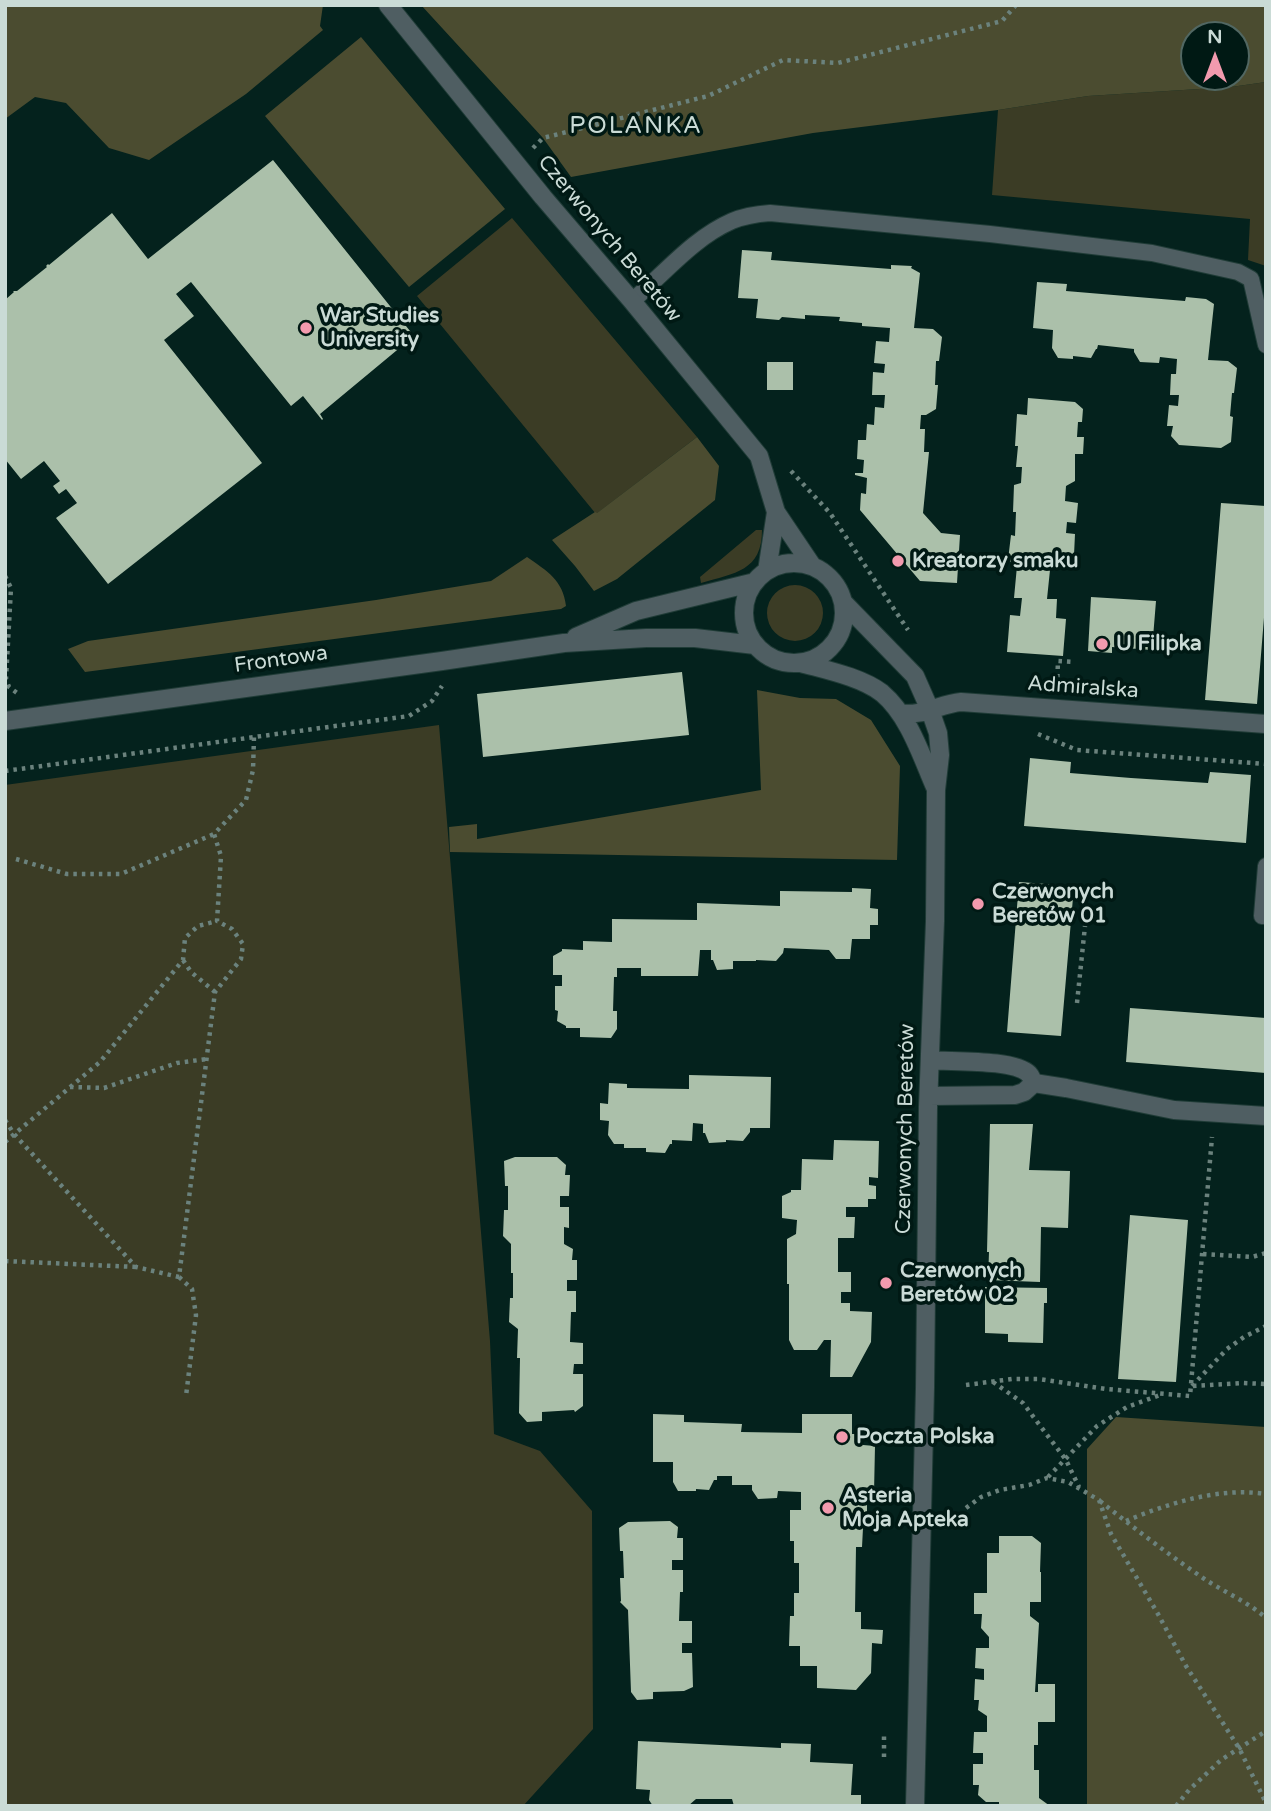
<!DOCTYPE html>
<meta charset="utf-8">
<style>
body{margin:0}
#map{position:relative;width:1271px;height:1811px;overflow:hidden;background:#04221d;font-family:"Varela Round",sans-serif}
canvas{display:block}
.frame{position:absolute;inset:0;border:7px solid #cadbd6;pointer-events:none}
.north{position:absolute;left:1180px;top:21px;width:70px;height:70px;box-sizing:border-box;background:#001914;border:2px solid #516762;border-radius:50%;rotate:0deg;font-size:19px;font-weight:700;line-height:28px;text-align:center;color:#cadbd6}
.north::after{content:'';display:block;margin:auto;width:24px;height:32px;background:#f29aae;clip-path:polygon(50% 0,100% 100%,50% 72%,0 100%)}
</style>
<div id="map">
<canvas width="1271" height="1811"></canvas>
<div class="frame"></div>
<div class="north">N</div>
</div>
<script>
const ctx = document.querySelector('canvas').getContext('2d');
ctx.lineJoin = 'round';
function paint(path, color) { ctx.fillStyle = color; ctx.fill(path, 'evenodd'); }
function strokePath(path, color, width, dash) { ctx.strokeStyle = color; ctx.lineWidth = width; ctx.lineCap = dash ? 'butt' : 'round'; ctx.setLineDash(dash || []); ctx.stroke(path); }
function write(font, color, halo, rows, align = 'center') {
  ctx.font = font + ' "Varela Round",sans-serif'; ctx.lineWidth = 7; ctx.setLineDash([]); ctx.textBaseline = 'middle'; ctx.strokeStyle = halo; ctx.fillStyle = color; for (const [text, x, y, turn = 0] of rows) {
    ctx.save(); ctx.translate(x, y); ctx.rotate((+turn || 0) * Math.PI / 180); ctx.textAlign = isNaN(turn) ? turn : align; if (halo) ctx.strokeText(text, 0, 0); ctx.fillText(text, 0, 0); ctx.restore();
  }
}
paint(new Path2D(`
 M 1266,82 L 1266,266 L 1248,260 L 1250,219 L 992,195 L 998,110 L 1088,96 L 1231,87 Z
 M 512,218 L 697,437 L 596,514 L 417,296 Z
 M 756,530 L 762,530 C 762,571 735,573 701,583 L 700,577 Z
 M767 613a28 28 0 1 1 56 0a28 28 0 1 1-56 0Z
 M 439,725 L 490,1341 L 494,1434 L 540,1451 L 592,1511 L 593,1729 L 523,1806 L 5,1806 L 5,785 Z`), '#3b3c25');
paint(new Path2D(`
 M 5,5 L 323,5 L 320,26 L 323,30 L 246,94 L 149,160 L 109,148 L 66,103 L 35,97 L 5,119 Z
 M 421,5 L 1266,5 L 1266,82 L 1231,87 L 1088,96 L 998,110 L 813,133 L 571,177 L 543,138 ZM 1236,35 L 1236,77 L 1194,77 L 1194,35 Z
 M 361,37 L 505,209 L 409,287 L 265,116 Z
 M 697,437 L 719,466 L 715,500 L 617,579 L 594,591 L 575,566 L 552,540 L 595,512 L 597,513 Z
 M 527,557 C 547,571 563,580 566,606 L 561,609 L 85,672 L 68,649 L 88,641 L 376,600 L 491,581 Z
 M 757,690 L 800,698 L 836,699 L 871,720 L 900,766 L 897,860 L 450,852 L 449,827 L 477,824 L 477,839 L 761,790 Z
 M 1116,1417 L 1266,1427 L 1266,1806 L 1087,1806 L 1087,1449 Z`), '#4b4c30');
paint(new Path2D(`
 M 273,160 L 414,336 L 320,414 L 323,419 L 322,420 L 303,396 L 291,406 L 191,282 L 176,294 L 194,316 L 164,340 L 262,463 L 108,584 L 56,518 L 77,503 L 66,489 L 59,494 L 53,486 L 60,481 L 44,461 L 21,479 L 5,459 L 5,300 L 14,292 L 13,291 L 17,291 L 47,267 L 46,266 L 48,264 L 49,265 L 112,213 L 148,259 Z
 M 742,250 L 772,252 L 771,260 L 891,269 L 891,265 L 912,266 L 911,268 L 920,273 L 914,328 L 933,329 L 942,337 L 939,361 L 936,361 L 935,385 L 938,385 L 936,409 L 926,415 L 921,415 L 920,429 L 925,429 L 924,452 L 929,452 L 923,513 L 941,533 L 960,535 L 957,583 L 920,581 L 860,510 L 861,493 L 866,494 L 867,478 L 855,475 L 855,473 L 863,473 L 864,460 L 857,459 L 858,440 L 866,440 L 867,424 L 874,425 L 875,407 L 884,408 L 885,395 L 872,395 L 873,372 L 884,373 L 885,364 L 874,363 L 876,341 L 889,342 L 890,328 L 862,326 L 862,323 L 839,321 L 840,317 L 805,315 L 805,319 L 782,317 L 779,320 L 756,318 L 758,299 L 738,298 Z
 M 1037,282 L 1067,284 L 1066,291 L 1185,301 L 1186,297 L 1206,299 L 1214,304 L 1208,360 L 1228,361 L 1237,368 L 1234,393 L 1232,393 L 1230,416 L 1233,417 L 1231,442 L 1221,448 L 1179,445 L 1171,436 L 1173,426 L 1167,426 L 1169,405 L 1178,406 L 1179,395 L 1170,395 L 1171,374 L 1176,374 L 1177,359 L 1160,357 L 1159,363 L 1140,362 L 1134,352 L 1134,349 L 1098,345 L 1097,349 L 1096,349 L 1091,358 L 1073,356 L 1073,359 L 1058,358 L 1052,348 L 1053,330 L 1033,328 Z
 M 767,362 L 793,362 L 793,390 L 767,390 Z
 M 1028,398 L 1075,402 L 1083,409 L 1082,422 L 1078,422 L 1077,437 L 1084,437 L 1083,454 L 1075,454 L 1075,481 L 1066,486 L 1065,501 L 1078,503 L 1076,523 L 1067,522 L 1066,533 L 1075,534 L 1074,555 L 1069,554 L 1068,565 L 1059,569 L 1059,570 L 1050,570 L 1047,599 L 1057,599 L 1056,618 L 1066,619 L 1063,656 L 1007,652 L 1010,615 L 1020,616 L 1022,598 L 1014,598 L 1017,566 L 1008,560 L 1011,535 L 1015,536 L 1016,512 L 1013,512 L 1014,485 L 1021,483 L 1022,467 L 1016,467 L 1018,446 L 1015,446 L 1017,414 L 1027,415 Z
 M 1221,503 L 1266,506 L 1266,593 L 1257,704 L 1205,700 Z
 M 1091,597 L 1156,601 L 1152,650 L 1112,647 L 1112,653 L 1088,651 Z
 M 682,672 L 689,735 L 483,757 L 477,694 Z
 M 1030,758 L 1071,762 L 1070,773 L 1131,778 L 1208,783 L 1210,772 L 1251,775 L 1246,843 L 1024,826 Z
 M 1019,882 L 1074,886 L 1061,1036 L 1007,1032 Z
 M 852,888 L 871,889 L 870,908 L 878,909 L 878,925 L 870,925 L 870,939 L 852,939 L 850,959 L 836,959 L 829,950 L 784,948 L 783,953 L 776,961 L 756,960 L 756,961 L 733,961 L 733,969 L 717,970 L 713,960 L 711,960 L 711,950 L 700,950 L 698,976 L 641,976 L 641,968 L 617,968 L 617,977 L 614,977 L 613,1011 L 617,1011 L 617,1029 L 611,1038 L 580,1037 L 580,1028 L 566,1028 L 566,1026 L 557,1021 L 558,1011 L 555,1010 L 555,986 L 562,986 L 562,975 L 553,975 L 553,956 L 562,951 L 562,949 L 583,950 L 583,941 L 612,942 L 612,919 L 697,920 L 697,903 L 780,906 L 780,891 L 852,892 Z
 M 1130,1008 L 1266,1018 L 1266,1073 L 1126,1062 Z
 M 689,1075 L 771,1077 L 770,1128 L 750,1128 L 750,1132 L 743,1141 L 726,1140 L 726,1142 L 709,1143 L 705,1133 L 703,1133 L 703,1124 L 693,1123 L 692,1141 L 672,1140 L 672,1144 L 670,1144 L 665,1153 L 646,1152 L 646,1148 L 624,1148 L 624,1144 L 614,1144 L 608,1135 L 609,1121 L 600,1120 L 600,1103 L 608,1104 L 609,1083 L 627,1084 L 627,1088 L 689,1089 Z
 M 990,1124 L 1033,1124 L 1029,1170 L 1070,1171 L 1068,1228 L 1041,1227 L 1040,1282 L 988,1280 L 989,1252 L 987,1252 Z
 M 834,1140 L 879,1141 L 878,1178 L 869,1177 L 869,1185 L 876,1186 L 876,1199 L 868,1199 L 868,1207 L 846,1207 L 846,1217 L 855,1217 L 854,1238 L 838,1238 L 838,1272 L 851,1272 L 851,1292 L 841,1292 L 841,1303 L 850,1303 L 850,1311 L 872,1312 L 871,1342 L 852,1377 L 830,1377 L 831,1340 L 824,1340 L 817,1350 L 794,1350 L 789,1340 L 789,1284 L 787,1284 L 787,1239 L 796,1234 L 797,1220 L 782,1218 L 782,1196 L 791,1192 L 791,1190 L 801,1190 L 802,1159 L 833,1160 Z
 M 515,1157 L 557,1157 L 566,1165 L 565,1175 L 570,1175 L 569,1196 L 560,1196 L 560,1207 L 569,1207 L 569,1228 L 564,1227 L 564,1244 L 573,1249 L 572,1260 L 577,1260 L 577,1280 L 567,1280 L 567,1291 L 576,1291 L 576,1312 L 571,1312 L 570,1342 L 583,1343 L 583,1364 L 574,1364 L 573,1374 L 583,1374 L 583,1406 L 575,1412 L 574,1410 L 542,1412 L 542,1421 L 527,1422 L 519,1413 L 520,1358 L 517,1358 L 518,1329 L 509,1322 L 510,1298 L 513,1298 L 513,1273 L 511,1273 L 511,1244 L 503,1236 L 504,1210 L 508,1210 L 508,1186 L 505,1186 L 504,1161 Z
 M 1130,1215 L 1188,1220 L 1176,1382 L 1118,1379 Z
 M 985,1287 L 1047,1288 L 1047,1303 L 1044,1303 L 1043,1343 L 1008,1342 L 1008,1334 L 985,1333 Z
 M 653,1414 L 684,1415 L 684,1422 L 742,1424 L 741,1432 L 802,1433 L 802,1414 L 852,1414 L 852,1434 L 863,1434 L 863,1445 L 875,1446 L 874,1493 L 867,1493 L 867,1512 L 856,1512 L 856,1528 L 863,1528 L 862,1547 L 856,1547 L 855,1612 L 861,1612 L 861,1629 L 883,1630 L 882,1644 L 872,1643 L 871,1673 L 856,1690 L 817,1688 L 817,1666 L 800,1666 L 800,1646 L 789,1646 L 790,1616 L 794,1616 L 794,1593 L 799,1593 L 799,1563 L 794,1563 L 794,1541 L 790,1541 L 790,1510 L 801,1510 L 801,1492 L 778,1491 L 777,1498 L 758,1499 L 752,1490 L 752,1485 L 732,1485 L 732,1476 L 717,1476 L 717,1480 L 714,1480 L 709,1490 L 696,1489 L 696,1491 L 678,1491 L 673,1482 L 673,1462 L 653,1462 Z
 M 670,1521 L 678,1527 L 677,1538 L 683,1538 L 683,1560 L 672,1560 L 672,1570 L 683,1570 L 683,1592 L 680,1592 L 679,1621 L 692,1621 L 692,1643 L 682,1643 L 682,1653 L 692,1653 L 693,1687 L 684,1691 L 653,1692 L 653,1699 L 637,1700 L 631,1692 L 628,1610 L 620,1602 L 621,1601 L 620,1578 L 624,1578 L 623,1551 L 620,1551 L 619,1528 L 628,1522 Z
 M 999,1536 L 1032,1536 L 1041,1543 L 1040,1572 L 1041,1572 L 1041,1602 L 1030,1602 L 1030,1616 L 1039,1623 L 1035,1692 L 1038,1692 L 1038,1684 L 1055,1684 L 1055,1722 L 1038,1722 L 1038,1745 L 1034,1745 L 1034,1770 L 1039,1770 L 1039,1798 L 1050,1806 L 999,1806 L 999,1802 L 986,1802 L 978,1795 L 979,1785 L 973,1785 L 973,1764 L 983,1764 L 983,1753 L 973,1753 L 974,1732 L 987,1732 L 987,1716 L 978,1710 L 979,1700 L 974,1700 L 975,1679 L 984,1680 L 984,1669 L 975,1668 L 976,1648 L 989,1648 L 989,1637 L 981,1628 L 982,1614 L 974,1614 L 974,1593 L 987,1593 L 987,1553 L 999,1553 Z
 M 638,1741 L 781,1748 L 781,1743 L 811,1744 L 810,1762 L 853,1764 L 851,1795 L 861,1795 L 861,1806 L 734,1806 L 732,1799 L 696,1799 L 688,1806 L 653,1806 L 649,1800 L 650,1790 L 636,1789 Z`), '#abc0aa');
const lane = new Path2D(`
 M 632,301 C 664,274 693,238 732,221 C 744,216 757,214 770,213 L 990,234 L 1152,253 L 1238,272 L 1251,279 L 1266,345
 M 1266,866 L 1262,916 L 1266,916`);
const street = new Path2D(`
 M 388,5 L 543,197 L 632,301 L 759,456 L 776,512 L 813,567
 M744 613a50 50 0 1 1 100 0a50 50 0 1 1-100 0Z
 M 767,571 L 776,512
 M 843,602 L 915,676 L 930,710 L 938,733 L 940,755 L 936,790 L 935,921 L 928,1107 L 925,1388 L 915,1806
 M 576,637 L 636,611 L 755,582
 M 801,663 C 826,670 861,677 882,693 C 909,716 921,755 935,787
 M 900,713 C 921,717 940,704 961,702 L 1266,724
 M 5,721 L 442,661 L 564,643 L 646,638 L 695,638 L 755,645
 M 930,1060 C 952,1062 1014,1059 1029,1074 C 1031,1076 1032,1080 1034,1083
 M 929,1096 L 1015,1095 L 1024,1092 L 1034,1083 L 1066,1088 L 1174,1110 L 1266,1116`);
strokePath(lane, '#203c37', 18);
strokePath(street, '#203c37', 20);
strokePath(new Path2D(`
 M 533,148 L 543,138 L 708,96 L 783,60 L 838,63 L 1002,21 L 1016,5
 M 791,471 L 830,513 L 908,630
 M 5,576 L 11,588 L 6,679 L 9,687 L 17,693
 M 1057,686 L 1058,661 L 1074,662
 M 1038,734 L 1077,750 L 1266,764
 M 5,771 L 409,716 L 432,701 L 442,686
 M 16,859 L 67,874 L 121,874 L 214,834
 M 183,960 L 191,972 L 215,992
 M 1077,1003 L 1085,926
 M 70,1087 L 104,1088 L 177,1063 L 207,1059
 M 5,1120 L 14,1134 L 136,1267 L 179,1277 L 215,992 L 241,959 L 243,944 L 232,929 L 217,921 L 221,856 L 214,834 L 246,800 L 253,770 L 254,737
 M 5,1142 L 100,1062 L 183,960 L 185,938 L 198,926 L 217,921
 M 1203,1254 L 1252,1257 L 1266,1253
 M 5,1261 L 136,1267
 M 179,1277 L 192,1289 L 196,1315 L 186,1396
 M 993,1382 L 1023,1403 L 1066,1460 L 1079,1487
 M 966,1385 L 1012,1379 L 1039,1379 L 1106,1389 L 1190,1396 L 1212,1137
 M 1192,1386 L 1227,1349 L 1244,1337 L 1266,1326
 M 1193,1386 L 1242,1383 L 1266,1384
 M 1048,1477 L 1097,1426 L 1127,1407 L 1160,1395
 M 1100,1501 C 1134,1528 1169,1555 1206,1580 C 1226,1593 1248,1602 1266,1618
 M 966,1508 L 981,1497 L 1000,1490 L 1029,1485 L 1047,1478 L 1068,1482 L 1099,1500 L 1111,1534 L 1158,1614 L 1186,1666 L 1239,1748 L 1266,1803
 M 1126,1521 C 1169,1503 1219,1487 1266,1494
 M 884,1757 L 884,1734
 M 1176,1806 L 1189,1790 L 1221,1760 L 1266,1731`), '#6b827d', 4.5, [3.5, 5]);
strokePath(lane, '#4f5e62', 16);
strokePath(street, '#4f5e62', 18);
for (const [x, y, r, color] of [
 [306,328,7,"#f29aae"],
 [898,561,7,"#f29aae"],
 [1102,644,7,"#f29aae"],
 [978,904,7,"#f29aae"],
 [886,1283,7,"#f29aae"],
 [842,1437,7,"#f29aae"],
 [828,1508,7,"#f29aae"]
]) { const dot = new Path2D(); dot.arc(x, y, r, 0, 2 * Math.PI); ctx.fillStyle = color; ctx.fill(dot); strokePath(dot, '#001914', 2.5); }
write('21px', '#cadbd6', '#001914', [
 ["Czerwonych Beretów",609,239,50],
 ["Frontowa",281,660,-8],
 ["Admiralska",1083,688,4],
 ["Czerwonych Beretów",906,1129,-89]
]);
write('bold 21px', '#cadbd6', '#001914', [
 ["War Studies",320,316],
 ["University",320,340],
 ["Kreatorzy smaku",912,561],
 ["U Filipka",1116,644],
 ["Czerwonych",992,892],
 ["Beretów 01",992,916],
 ["Czerwonych",900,1271],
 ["Beretów 02",900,1295],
 ["Poczta Polska",856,1437],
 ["Asteria",842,1496],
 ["Moja Apteka",842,1520]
], 'left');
ctx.letterSpacing = '2px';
write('24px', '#cadbd6', '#001914', [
 ["POLANKA",636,127]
]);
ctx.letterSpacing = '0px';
</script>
